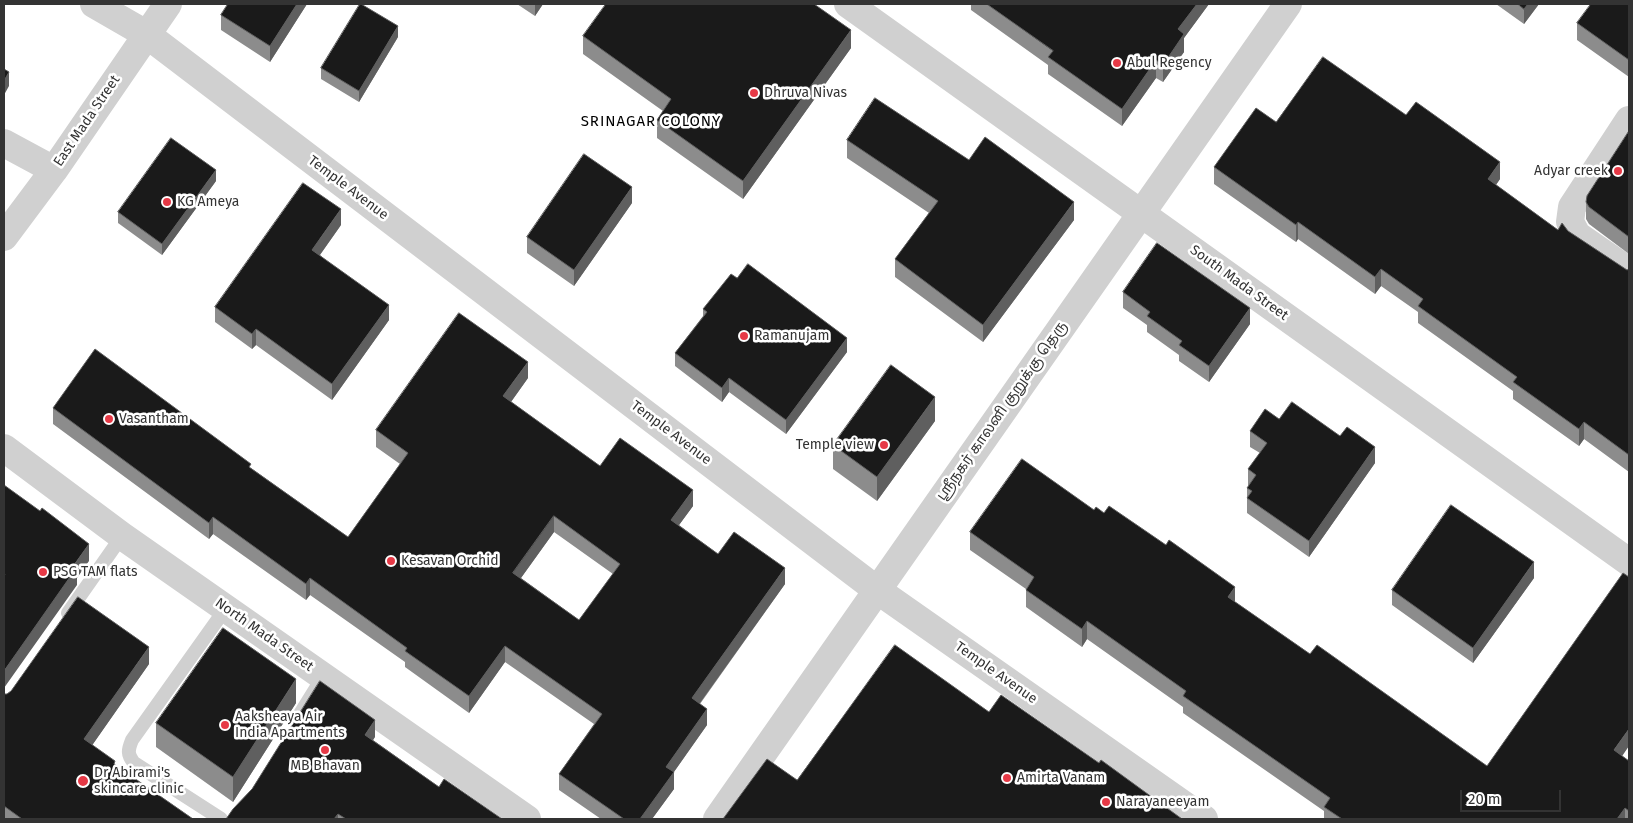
<!DOCTYPE html>
<meta charset="utf-8">
<style>
body{margin:0}
#map{position:relative;width:1633px;height:823px;overflow:hidden;background:#fff;font-family:"Fira Sans",sans-serif}
canvas{display:block}
.frame{position:absolute;inset:0;border:5px solid #333;pointer-events:none}
.scale{position:absolute;left:1460px;top:790px;width:101px;height:22px;box-sizing:border-box;border:2px solid #333;border-top:0;padding-left:6px;font-size:15px;line-height:18px;white-space:nowrap;color:#333;-webkit-text-stroke:4px #fff;paint-order:stroke}
</style>
<div id="map">
<canvas width="1633" height="823"></canvas>
<div class="frame"></div>
<div class="scale">20 m</div>
</div>
<script>
const ctx = document.querySelector('canvas').getContext('2d');
ctx.lineJoin = 'round';
function strokePath(path, color, width, dash) { ctx.strokeStyle = color; ctx.lineWidth = width; ctx.lineCap = dash ? 'butt' : 'round'; ctx.setLineDash(dash || []); ctx.stroke(path); }
function paint(path, color) { ctx.fillStyle = color; ctx.fill(path, 'evenodd'); }
function write(font, color, halo, rows, align = 'center') {
  ctx.font = font + ' "Fira Sans","Noto Sans Tamil",sans-serif'; ctx.lineWidth = 5; ctx.setLineDash([]); ctx.textBaseline = 'middle'; ctx.strokeStyle = halo; ctx.fillStyle = color; for (const [text, x, y, turn = 0] of rows) {
    ctx.save(); ctx.translate(x, y); ctx.rotate((+turn || 0) * Math.PI / 180); ctx.textAlign = isNaN(turn) ? turn : align; if (halo) ctx.strokeText(text, 0, 0); ctx.fillText(text, 0, 0); ctx.restore();
  }
}
strokePath(new Path2D(`
 M 68,613 L 122,536
 M 300,714 L 323,677
 M 221,819 L 134,763 C 127,754 128,750 132,740 L 226,608`), '#d0d0d0', 14);
strokePath(new Path2D(`
 M 94,4 L 146,34 L 877,590 L 1204,819
 M 848,4 L 1629,562
 M 1629,120 L 1572,207 L 1570,222 L 1577,235 L 1629,271
 M 4,143 L 54,170
 M 4,237 L 54,170 L 168,4
 M 4,448 L 122,536 L 527,819
 M 717,819 L 1288,4`), '#d0d0d0', 28);
paint(new Path2D(`
 M 228,4 L 307,4 L 270,62 L 221,30 L 221,15 Z
 M 517,4 L 543,4 L 535,16 Z
 M 971,4 L 1209,4 L 1184,38 L 1184,52 L 1163,82 L 1156,78 L 1122,126 L 1048,74 L 1048,65 L 971,10 Z
 M 1496,4 L 1539,4 L 1524,24 Z
 M 1629,4 L 1629,77 L 1577,40 L 1577,23 Z
 M 583,36 L 851,48 L 743,199 L 657,138 L 657,120 L 663,111 L 583,54 Z
 M 398,37 L 359,102 L 321,79 L 321,68 Z
 M 1406,115 L 1500,179 L 1496,185 L 1558,230 L 1568,231 L 1627,270 L 1629,269 L 1629,472 L 1584,439 L 1579,446 L 1513,399 L 1513,391 L 1418,323 L 1418,312 L 1381,286 L 1375,294 L 1298,239 L 1296,242 L 1214,184 L 1214,167 L 1276,122 Z
 M 1629,131 L 1629,254 L 1589,224 L 1586,219 L 1586,202 Z
 M 847,140 L 969,160 L 1074,220 L 983,342 L 895,277 L 895,259 L 929,213 L 847,158 Z
 M 216,181 L 162,255 L 118,223 L 118,212 Z
 M 632,203 L 574,286 L 527,253 L 527,237 Z
 M 341,225 L 320,255 L 389,320 L 332,400 L 256,345 L 252,349 L 215,322 L 215,307 Z
 M 1123,292 L 1250,324 L 1209,382 L 1179,361 L 1179,355 L 1147,332 L 1147,325 L 1123,308 Z
 M 703,309 L 847,352 L 786,434 L 729,392 L 722,402 L 675,366 L 675,353 L 703,316 Z
 M 528,378 L 511,402 L 600,466 L 693,506 L 679,525 L 718,554 L 785,584 L 700,704 L 707,725 L 674,772 L 674,789 L 652,819 L 601,819 L 559,790 L 559,774 L 594,724 L 505,662 L 469,713 L 405,667 L 405,662 L 310,595 L 306,600 L 213,534 L 209,539 L 53,424 L 53,408 L 251,468 L 348,537 L 400,464 L 376,447 L 376,430 ZM 554,532 L 613,574 L 579,620 L 521,578 Z
 M 1279,419 L 1375,463 L 1309,557 L 1247,513 L 1247,488 L 1249,486 L 1248,485 L 1248,469 L 1260,453 L 1250,447 L 1250,431 Z
 M 935,421 L 877,501 L 833,469 L 833,445 Z
 M 1094,510 L 1235,602 L 1310,654 L 1487,766 L 1622,756 L 1629,761 L 1629,819 L 1324,819 L 1324,811 L 1183,713 L 1183,707 L 1087,639 L 1082,647 L 1026,607 L 1026,589 L 970,550 L 970,532 Z
 M 1534,578 L 1473,663 L 1392,605 L 1392,590 Z
 M 149,664 L 92,745 L 115,765 L 193,819 L 4,819 L 4,694 L 7,694 Z
 M 296,703 L 233,802 L 156,747 L 156,723 Z
 M 375,737 L 373,740 L 439,787 L 502,819 L 226,819 Z`), '#8c8c8c');
paint(new Path2D(`
 M 297,4 L 307,4 L 270,62 L 270,46 Z
 M 535,4 L 543,4 L 535,16 Z
 M 1197,4 L 1209,4 L 1184,38 L 1184,52 L 1163,82 L 1163,65 L 1178,29 Z
 M 1528,4 L 1539,4 L 1524,24 L 1524,9 Z
 M 398,26 L 398,37 L 359,102 L 359,91 Z
 M 851,30 L 851,48 L 743,199 L 743,181 Z
 M 1156,60 L 1156,78 L 1122,126 L 1122,109 Z
 M 9,72 L 9,86 L 4,95 L 4,81 Z
 M 1500,162 L 1500,179 L 1488,196 L 1488,179 Z
 M 216,170 L 216,181 L 162,255 L 162,244 Z
 M 632,187 L 632,203 L 574,286 L 574,270 Z
 M 1074,202 L 1074,220 L 983,342 L 983,325 Z
 M 341,209 L 341,225 L 312,266 L 312,250 Z
 M 1298,222 L 1298,239 L 1296,242 L 1296,225 Z
 M 1381,269 L 1381,286 L 1375,294 L 1375,277 Z
 M 389,305 L 389,320 L 332,400 L 332,384 Z
 M 1250,308 L 1250,324 L 1209,382 L 1209,366 Z
 M 256,329 L 256,345 L 252,349 L 252,334 Z
 M 847,338 L 847,352 L 786,434 L 786,420 Z
 M 528,362 L 528,378 L 503,413 L 503,396 Z
 M 729,378 L 729,392 L 722,402 L 722,388 Z
 M 935,397 L 935,421 L 877,501 L 877,477 Z
 M 1584,422 L 1584,439 L 1579,446 L 1579,429 Z
 M 1375,447 L 1375,463 L 1309,557 L 1309,541 Z
 M 693,490 L 693,506 L 671,536 L 671,520 Z
 M 554,516 L 554,532 L 513,589 L 513,573 Z
 M 213,517 L 213,534 L 209,539 L 209,523 Z
 M 89,544 L 89,561 L 77,578 L 77,585 L 4,688 L 4,671 L 74,565 Z
 M 1534,562 L 1534,578 L 1473,663 L 1473,648 Z
 M 785,568 L 785,584 L 692,714 L 692,698 Z
 M 310,578 L 310,595 L 306,600 L 306,584 Z
 M 1235,587 L 1235,604 L 1228,597 Z
 M 1087,621 L 1087,639 L 1082,647 L 1082,629 Z
 M 505,646 L 505,662 L 469,713 L 469,696 Z
 M 149,647 L 149,664 L 84,757 L 84,739 Z
 M 296,679 L 296,703 L 233,802 L 233,777 Z
 M 707,709 L 707,725 L 671,776 L 674,772 L 674,789 L 652,819 L 640,819 L 666,767 Z
 M 375,720 L 375,737 L 365,752 L 365,735 Z
 M 1629,729 L 1629,746 L 1614,768 L 1614,750 Z
 M 1625,808 L 1625,819 L 1617,819 Z
 M 338,814 L 338,819 L 334,819 Z`), '#5f5f5f');
const building = new Path2D(`
 M 228,4 L 297,4 L 270,46 L 221,15 Z
 M 360,4 L 361,4 L 398,26 L 359,91 L 321,68 Z
 M 606,4 L 814,4 L 851,30 L 743,181 L 657,120 L 671,99 L 583,36 Z
 M 987,4 L 1197,4 L 1178,29 L 1184,34 L 1163,65 L 1156,60 L 1122,109 L 1048,57 L 1053,51 Z
 M 1518,4 L 1528,4 L 1524,9 Z
 M 1591,4 L 1629,4 L 1629,60 L 1577,23 Z
 M 1323,57 L 1406,115 L 1416,102 L 1500,162 L 1488,179 L 1558,230 L 1562,223 L 1568,231 L 1627,270 L 1629,269 L 1629,455 L 1584,422 L 1579,429 L 1513,382 L 1517,377 L 1418,306 L 1423,299 L 1381,269 L 1375,277 L 1298,222 L 1296,225 L 1214,167 L 1256,108 L 1276,122 Z
 M 4,69 L 9,72 L 4,81 Z
 M 875,98 L 969,160 L 985,137 L 1074,202 L 983,325 L 895,259 L 938,201 L 847,140 Z
 M 1629,131 L 1629,237 L 1589,207 L 1586,202 L 1587,196 Z
 M 171,138 L 216,170 L 162,244 L 118,212 Z
 M 584,154 L 632,187 L 574,270 L 527,237 Z
 M 303,183 L 341,209 L 312,250 L 389,305 L 332,384 L 256,329 L 252,334 L 215,307 Z
 M 1157,243 L 1250,308 L 1209,366 L 1179,345 L 1182,341 L 1147,316 L 1150,312 L 1123,292 Z
 M 748,264 L 847,338 L 786,420 L 729,378 L 722,388 L 675,353 L 707,312 L 703,309 L 731,274 L 737,278 Z
 M 459,313 L 528,362 L 503,396 L 600,466 L 620,438 L 693,490 L 671,520 L 718,554 L 734,532 L 785,568 L 692,698 L 707,709 L 666,767 L 674,772 L 640,819 L 624,819 L 559,774 L 602,714 L 505,646 L 469,696 L 405,651 L 407,648 L 310,578 L 306,584 L 213,517 L 209,523 L 53,408 L 95,349 L 251,464 L 249,467 L 348,537 L 408,453 L 376,430 ZM 554,516 L 620,564 L 579,620 L 513,573 Z
 M 891,365 L 935,397 L 877,477 L 833,445 Z
 M 1292,402 L 1340,436 L 1347,427 L 1375,447 L 1309,541 L 1247,498 L 1252,491 L 1247,488 L 1256,475 L 1248,469 L 1267,443 L 1250,431 L 1265,409 L 1279,419 Z
 M 1022,459 L 1094,510 L 1096,507 L 1104,513 L 1109,506 L 1166,545 L 1169,540 L 1235,587 L 1228,597 L 1310,654 L 1317,645 L 1487,766 L 1623,573 L 1629,577 L 1629,729 L 1614,750 L 1629,761 L 1629,811 L 1625,808 L 1617,819 L 1342,819 L 1324,807 L 1330,798 L 1183,696 L 1186,691 L 1087,621 L 1082,629 L 1026,590 L 1034,577 L 970,532 Z
 M 4,485 L 40,511 L 42,508 L 89,544 L 74,565 L 77,567 L 4,671 L 4,576 L 5,574 L 4,573 Z
 M 1451,505 L 1534,562 L 1473,648 L 1392,590 Z
 M 78,597 L 149,647 L 84,739 L 115,761 L 114,764 L 193,819 L 22,819 L 4,806 L 4,694 L 7,694 L 11,691 Z
 M 223,628 L 296,679 L 233,777 L 156,723 Z
 M 895,645 L 989,712 L 1001,695 L 1099,763 L 1101,760 L 1182,819 L 723,819 L 767,759 L 797,780 Z
 M 320,681 L 375,720 L 365,735 L 439,787 L 444,779 L 502,819 L 346,819 L 338,814 L 334,819 L 226,819 L 233,809 L 252,789 Z`);
paint(building, '#1a1a1a');
strokePath(building, '#5f5f5f', 1);
for (const [x, y, r, color] of [
 [1117,63,5,"#e63946"],
 [754,93,5,"#e63946"],
 [1618,171,5,"#e63946"],
 [167,202,5,"#e63946"],
 [744,336,5,"#e63946"],
 [109,419,5,"#e63946"],
 [884,445,5,"#e63946"],
 [391,561,5,"#e63946"],
 [43,572,5,"#e63946"],
 [225,725,5,"#e63946"],
 [325,750,5,"#e63946"],
 [1007,778,5,"#e63946"],
 [83,781,6,"#e63946"],
 [1106,802,5,"#e63946"]
]) { const dot = new Path2D(); dot.arc(x, y, r, 0, 2 * Math.PI); ctx.fillStyle = color; ctx.fill(dot); strokePath(dot, '#fff', 2); }
write('14px', '#333', '#fff', [
 ["Abul Regency",1127,63],
 ["Dhruva Nivas",764,93],
 ["Adyar creek",1608,171,"right"],
 ["KG Ameya",177,202],
 ["Ramanujam",754,336],
 ["Vasantham",119,419],
 ["Temple view",874,445,"right"],
 ["Kesavan Orchid",401,561],
 ["PSG TAM flats",53,572],
 ["Aaksheaya Air",235,717],
 ["India Apartments",235,733],
 ["MB Bhavan",325,766,"center"],
 ["Dr Abirami's",94,773],
 ["skincare clinic",94,789],
 ["Amirta Vanam",1017,778],
 ["Narayaneeyam",1116,802]
], 'left');
write('14px', '#333', '#fff', [
 ["East Mada Street",87,121,-56],
 ["Temple Avenue",348,188,37],
 ["South Mada Street",1239,283,36],
 ["ஸ்ரீநகர் காலனி குறுக்கு தெரு",1002,411,-55],
 ["Temple Avenue",671,433,37],
 ["North Mada Street",264,635,35],
 ["Temple Avenue",996,673,35]
]);
ctx.letterSpacing = '1px';
write('15px', '#000', '#fff', [
 ["SRINAGAR COLONY",651,122]
]);
ctx.letterSpacing = '0px';
</script>
